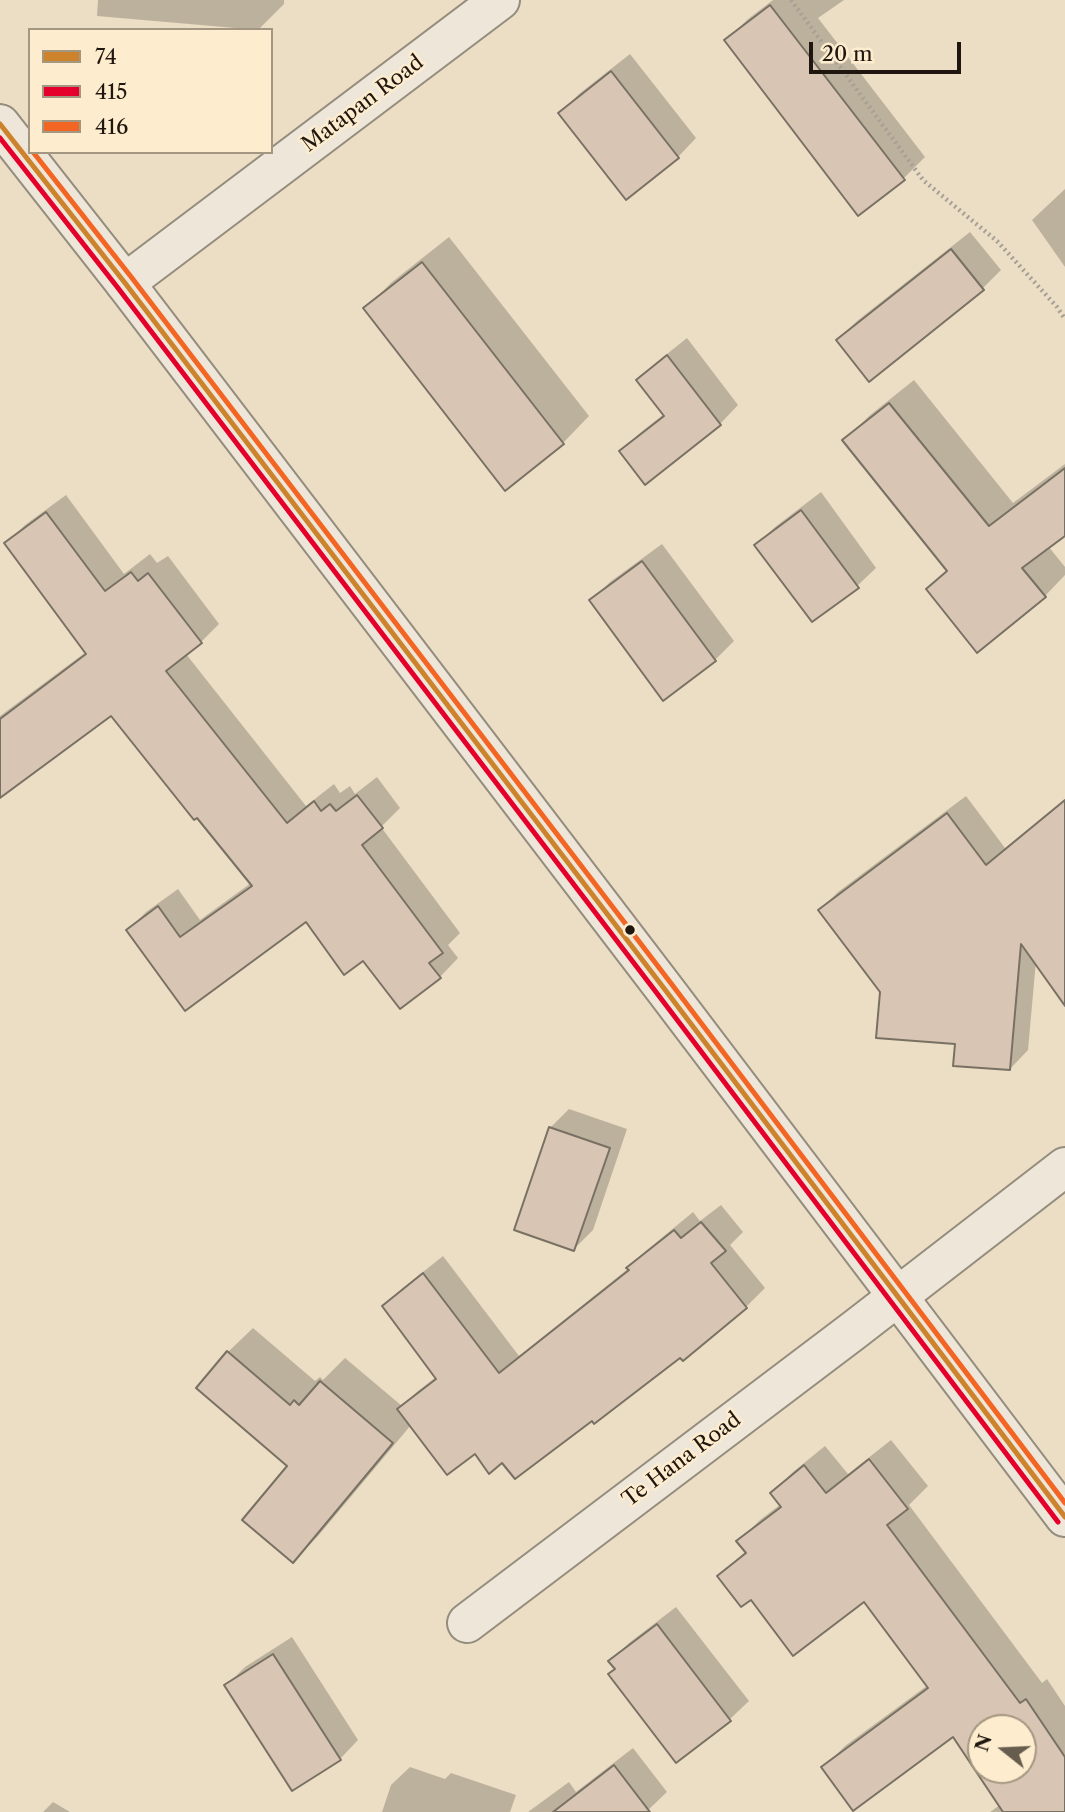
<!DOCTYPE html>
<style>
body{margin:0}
#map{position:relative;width:1065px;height:1812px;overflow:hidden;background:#ecdec4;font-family:"Libre Caslon Text",serif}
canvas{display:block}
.legend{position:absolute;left:28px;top:28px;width:245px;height:126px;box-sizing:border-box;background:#fdecce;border:2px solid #a49782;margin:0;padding:9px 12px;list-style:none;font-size:21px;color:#1f170f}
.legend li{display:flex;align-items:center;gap:14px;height:35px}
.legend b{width:35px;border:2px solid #a49782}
.north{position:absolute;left:967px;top:1714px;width:70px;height:70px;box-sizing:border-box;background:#fdecce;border:2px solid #a49782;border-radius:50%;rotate:288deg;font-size:19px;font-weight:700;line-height:28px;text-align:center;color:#1f170f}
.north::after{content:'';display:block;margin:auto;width:24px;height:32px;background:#675d4e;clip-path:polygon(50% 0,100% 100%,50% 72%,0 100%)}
.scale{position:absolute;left:809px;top:42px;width:152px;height:32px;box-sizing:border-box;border:4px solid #1f170f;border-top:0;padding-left:9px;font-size:21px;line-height:24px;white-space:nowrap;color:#1f170f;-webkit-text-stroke:5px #fdecce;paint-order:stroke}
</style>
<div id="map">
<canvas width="1065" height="1812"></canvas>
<ul class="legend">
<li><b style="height:9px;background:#cd822c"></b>74</li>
<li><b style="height:9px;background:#e4002b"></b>415</li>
<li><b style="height:9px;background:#f26522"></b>416</li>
</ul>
<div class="north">N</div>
<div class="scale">20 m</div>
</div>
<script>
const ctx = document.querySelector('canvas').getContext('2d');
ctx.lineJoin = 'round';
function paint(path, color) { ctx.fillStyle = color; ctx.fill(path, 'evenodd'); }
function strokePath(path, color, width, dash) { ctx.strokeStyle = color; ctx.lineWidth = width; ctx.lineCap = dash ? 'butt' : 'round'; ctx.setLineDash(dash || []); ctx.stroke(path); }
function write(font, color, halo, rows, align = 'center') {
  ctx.font = font + ' "Libre Caslon Text",serif'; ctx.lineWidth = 5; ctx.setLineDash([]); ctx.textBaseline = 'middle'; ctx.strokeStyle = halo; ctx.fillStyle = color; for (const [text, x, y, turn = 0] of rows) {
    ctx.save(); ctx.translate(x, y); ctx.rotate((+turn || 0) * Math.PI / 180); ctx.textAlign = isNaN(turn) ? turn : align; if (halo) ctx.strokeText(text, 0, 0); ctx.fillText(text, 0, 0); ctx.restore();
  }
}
paint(new Path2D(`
 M 98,0 L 284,0 L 284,4 L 258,30 L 97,16 Z
 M 773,0 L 844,0 L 818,18 L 925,157 L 903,179 L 726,41 L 748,19 Z
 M 630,54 L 696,138 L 678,157 L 561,113 L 579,94 Z
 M 1065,189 L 1065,267 L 1032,220 Z
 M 970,232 L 1001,270 L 982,289 L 838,340 L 857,321 Z
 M 449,237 L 589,416 L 563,443 L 366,308 L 392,282 Z
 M 687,338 L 738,405 L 720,424 L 621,451 L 640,433 L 664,414 L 638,380 L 657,362 Z
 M 914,380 L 1013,503 L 1065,464 L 1065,533 L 1048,546 L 1065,567 L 1065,575 L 1045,596 L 928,589 L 948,569 L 845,440 L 869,416 Z
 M 821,492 L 876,568 L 857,586 L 756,545 L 775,527 Z
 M 66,495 L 124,574 L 150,554 L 157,563 L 168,556 L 219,624 L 201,642 L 186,654 L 306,806 L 334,784 L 340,793 L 350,786 L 355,794 L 377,777 L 400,808 L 381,827 L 460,933 L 448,945 L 458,958 L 440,977 L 363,958 L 306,920 L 185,1008 L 128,930 L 146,912 L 178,889 L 200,920 L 251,883 L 111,713 L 0,796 L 0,716 L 86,652 L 6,544 L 25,525 Z
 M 662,544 L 734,641 L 715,660 L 592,600 L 610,582 Z
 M 966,796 L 1005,848 L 1065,799 L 1065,1003 L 1036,961 L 1028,1050 L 1010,1069 L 957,1042 L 882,992 L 820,910 L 838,892 Z
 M 569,1109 L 627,1129 L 593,1230 L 574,1249 L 550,1128 Z
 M 721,1205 L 743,1232 L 730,1245 L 765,1288 L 746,1307 L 683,1359 L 680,1355 L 592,1418 L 502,1461 L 475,1452 L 411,1425 L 318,1536 L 293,1561 L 290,1466 L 198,1388 L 228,1352 L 253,1328 L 315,1381 L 320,1377 L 323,1380 L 345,1358 L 402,1406 L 418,1391 L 436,1377 L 384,1307 L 403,1288 L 443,1256 L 519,1356 L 629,1268 L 647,1250 L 693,1212 L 700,1221 Z
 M 891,1440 L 928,1486 L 909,1505 L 1042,1683 L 1047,1679 L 1065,1706 L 1065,1812 L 990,1812 L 1000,1805 L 954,1734 L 824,1767 L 845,1746 L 928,1685 L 864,1599 L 751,1597 L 719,1576 L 746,1551 L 739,1541 L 760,1520 L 781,1504 L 772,1493 L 793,1472 L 825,1446 L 848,1474 ZM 981,1728 L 1023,1728 L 1023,1770 L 981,1770 Z
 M 676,1607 L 749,1701 L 730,1719 L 676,1761 L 611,1661 L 629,1643 Z
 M 292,1637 L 358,1740 L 340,1759 L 227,1685 L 245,1667 Z
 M 633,1748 L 667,1792 L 646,1812 L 528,1812 L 569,1782 L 576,1792 Z
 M 410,1767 L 445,1779 L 451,1773 L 516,1795 L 510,1812 L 382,1812 L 391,1785 Z
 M 53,1802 L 70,1812 L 43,1812 Z`), '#0003');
const building = new Path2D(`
 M 770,5 L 905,180 L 858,216 L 724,40 Z
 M 611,71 L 679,158 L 626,200 L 558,113 Z
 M 951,249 L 984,290 L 869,382 L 836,340 Z
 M 422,262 L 564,444 L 505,491 L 363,308 Z
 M 667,355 L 721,425 L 645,485 L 619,451 L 664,416 L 636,380 Z
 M 889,403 L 989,526 L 1065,468 L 1065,536 L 1022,568 L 1046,597 L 977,653 L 926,589 L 947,571 L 842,440 Z
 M 801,510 L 859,588 L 812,622 L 754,545 Z
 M 46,512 L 105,591 L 131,572 L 138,581 L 148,573 L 202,643 L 166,671 L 287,823 L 314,801 L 321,811 L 330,804 L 336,811 L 357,795 L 383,828 L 362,845 L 443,953 L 429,963 L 441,978 L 400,1009 L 363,961 L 344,975 L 306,922 L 185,1011 L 126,930 L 158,906 L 180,937 L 252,886 L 197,818 L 194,820 L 111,716 L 0,798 L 0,719 L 86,654 L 4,543 Z
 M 642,561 L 716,661 L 663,701 L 589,600 Z
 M 1065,800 L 1065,1006 L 1021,944 L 1010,1070 L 953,1066 L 955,1044 L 876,1038 L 880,992 L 818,910 L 947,813 L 986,865 Z
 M 549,1127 L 610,1148 L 574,1251 L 514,1230 Z
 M 701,1222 L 726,1251 L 711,1263 L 747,1308 L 683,1361 L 680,1358 L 594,1424 L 592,1421 L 515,1479 L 502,1463 L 489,1474 L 475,1454 L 447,1475 L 397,1409 L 436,1379 L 382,1306 L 423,1273 L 499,1373 L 629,1270 L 626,1268 L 674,1230 L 681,1238 Z
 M 227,1351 L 290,1405 L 294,1400 L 299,1405 L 320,1381 L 393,1443 L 293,1563 L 242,1520 L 287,1466 L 196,1388 Z
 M 869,1459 L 908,1509 L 887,1525 L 1020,1703 L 1026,1699 L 1065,1757 L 1065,1812 L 1003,1812 L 953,1737 L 853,1811 L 821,1767 L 928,1688 L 864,1602 L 793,1656 L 751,1600 L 741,1607 L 717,1576 L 746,1553 L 736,1541 L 781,1507 L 770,1493 L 804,1465 L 826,1493 ZM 981,1728 L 1023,1728 L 1023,1770 L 981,1770 Z
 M 657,1624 L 731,1721 L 676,1763 L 608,1674 L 615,1669 L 608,1661 Z
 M 273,1654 L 341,1760 L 292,1791 L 224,1685 Z
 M 614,1765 L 650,1812 L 553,1812 Z`);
paint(building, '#d8c5b3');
strokePath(building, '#787163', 2);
const minor = new Path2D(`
 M 125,283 L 500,0
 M 467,1623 L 853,1331 L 1065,1167`);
const tertiary = new Path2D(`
 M 0,124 L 125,283 L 663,987 L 1065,1517`);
strokePath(minor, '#948c7c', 42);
strokePath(tertiary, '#948c7c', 42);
strokePath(new Path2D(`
 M 791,0 L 923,180 L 997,241 L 1057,307 L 1065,319`), '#a59f95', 4.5, [2, 3.5]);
strokePath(minor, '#eee6d9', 38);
strokePath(tertiary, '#eee6d9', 38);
strokePath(new Path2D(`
 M 0,124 L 125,283 L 663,987 L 1065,1517`), '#cd822c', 5);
strokePath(new Path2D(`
 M 0,138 L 118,288 L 656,992 L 1058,1522`), '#e4002b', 5);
strokePath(new Path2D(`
 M 33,152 L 132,278 L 670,982 L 1065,1503`), '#f26522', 5);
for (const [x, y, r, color] of [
 [630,930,6,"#1f170f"]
]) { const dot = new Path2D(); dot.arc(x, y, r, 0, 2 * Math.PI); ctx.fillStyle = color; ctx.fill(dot); strokePath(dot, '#fdecce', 2.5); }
write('21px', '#1f170f', '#fdecce', [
 ["Matapan Road",363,104,-37],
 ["Te Hana Road",682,1460,-37]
]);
</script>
